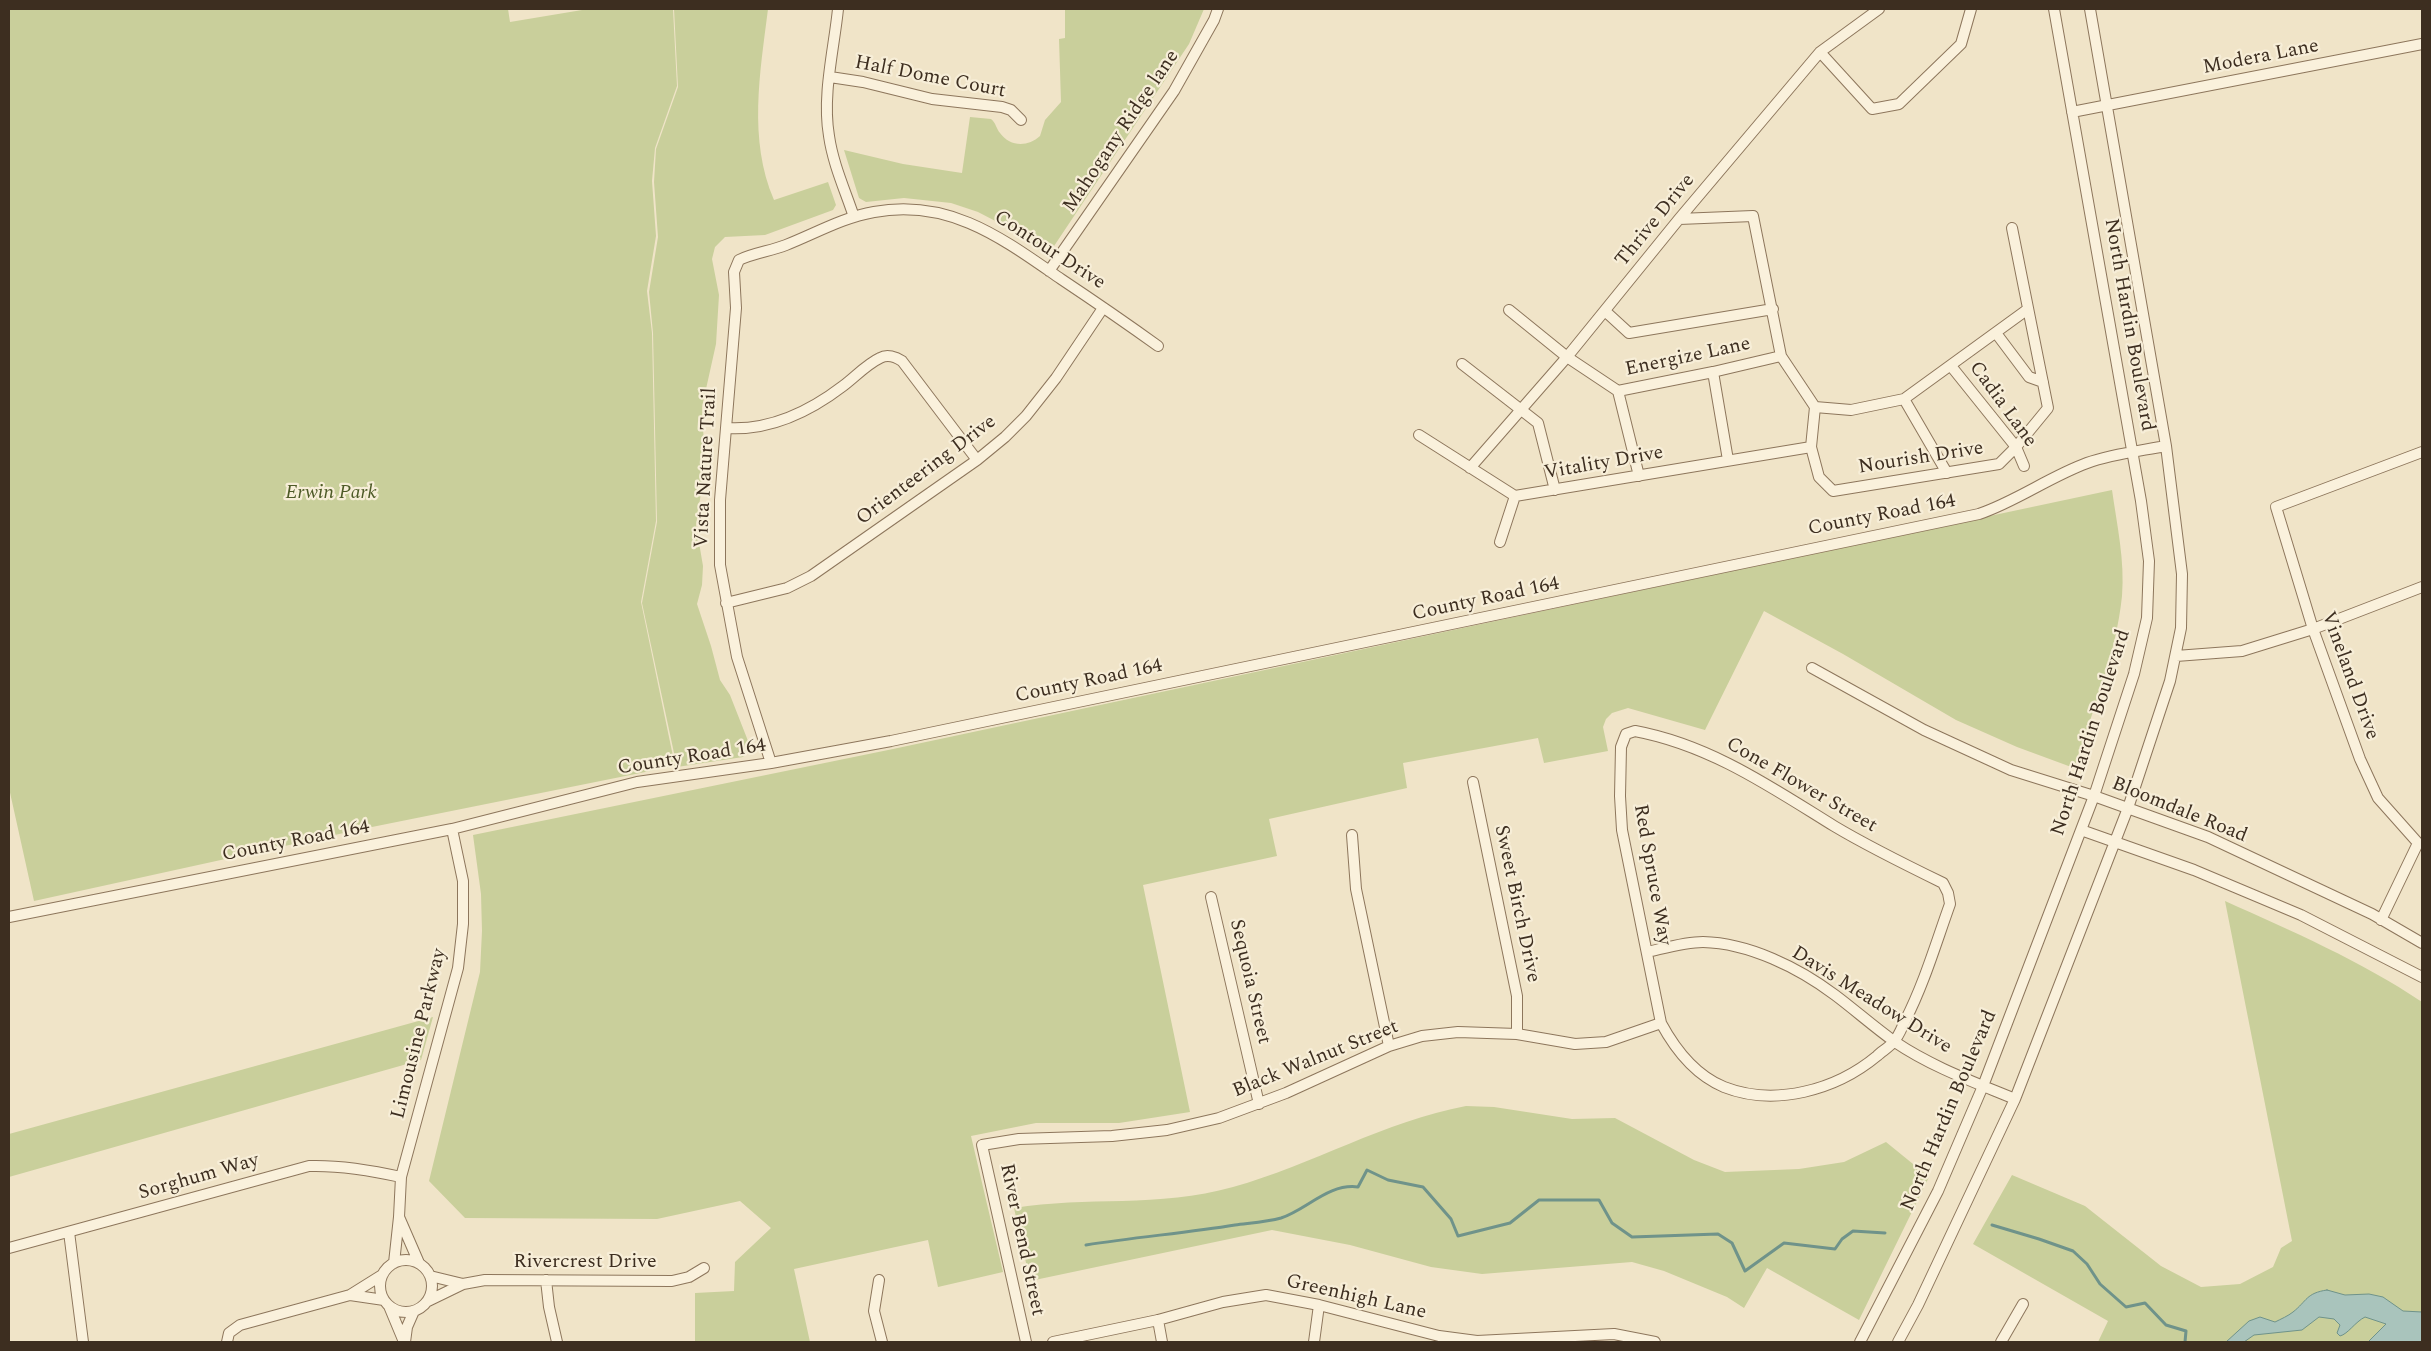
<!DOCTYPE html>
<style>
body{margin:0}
#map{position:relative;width:2431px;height:1351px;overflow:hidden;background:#f0e4c8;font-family:Spectral,serif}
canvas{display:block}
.frame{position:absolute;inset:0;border:10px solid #3d2e20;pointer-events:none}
</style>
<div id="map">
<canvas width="2431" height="1351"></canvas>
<div class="frame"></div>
</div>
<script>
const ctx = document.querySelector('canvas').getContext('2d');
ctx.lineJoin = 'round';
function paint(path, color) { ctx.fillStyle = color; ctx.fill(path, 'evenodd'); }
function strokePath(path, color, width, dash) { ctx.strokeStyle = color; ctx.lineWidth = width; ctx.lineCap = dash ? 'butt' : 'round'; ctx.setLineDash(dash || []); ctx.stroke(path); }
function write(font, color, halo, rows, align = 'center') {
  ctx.font = font + ' Spectral,serif'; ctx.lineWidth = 4.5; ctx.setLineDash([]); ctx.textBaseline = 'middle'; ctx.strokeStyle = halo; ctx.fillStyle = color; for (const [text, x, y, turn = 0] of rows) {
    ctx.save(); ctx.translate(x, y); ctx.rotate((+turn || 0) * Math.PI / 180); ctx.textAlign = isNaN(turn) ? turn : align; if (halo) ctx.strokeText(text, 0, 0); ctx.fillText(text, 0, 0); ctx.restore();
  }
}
paint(new Path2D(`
 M 9,9 L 508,9 L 510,22 L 588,9 L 673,9 L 677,86 L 655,148 L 652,181 L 656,236 L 647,291 L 652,333 L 656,521 L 641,602 L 675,766 L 362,829 L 34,901 L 9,788 Z
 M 674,9 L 768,9 C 760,73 748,139 774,200 L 828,182 L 836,205 L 833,210 L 765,235 L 725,237 L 715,247 L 712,259 L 719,295 L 716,344 L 702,407 L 705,467 L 696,525 L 703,566 L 702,585 L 697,604 L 711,646 L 720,680 L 730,695 L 750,746 L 743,757 L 677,767 L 642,603 L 657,522 L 653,333 L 649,292 L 658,237 L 654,182 L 656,149 L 678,87 Z
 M 1065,9 L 1204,9 L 1189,44 L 1050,252 L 1044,253 L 1003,225 L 978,212 L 951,203 L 904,198 L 866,202 L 859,198 L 844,150 L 903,164 L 962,173 L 970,117 L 991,119 C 996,123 996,128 1000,133 C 1010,147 1028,147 1040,136 L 1045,120 L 1061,102 L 1059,39 L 1065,38 Z
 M 2112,490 C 2117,525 2125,561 2122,596 C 2116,655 2092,712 2074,768 L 2017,747 L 1956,720 L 1843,654 L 1764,611 L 1705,730 L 1628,708 L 1612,713 L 1606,719 L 1603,727 L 1608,751 L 1544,763 L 1538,738 L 1403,763 L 1407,788 L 1269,819 L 1277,856 L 1143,885 L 1190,1112 L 1119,1123 L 1036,1123 L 971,1136 L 1003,1272 L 938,1287 L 928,1240 L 794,1269 L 810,1342 L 655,1342 L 695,1342 L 695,1293 L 734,1291 L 735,1262 L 771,1228 L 740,1201 L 657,1219 L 465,1218 L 429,1181 L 480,972 L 482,931 L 481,894 L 473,835 L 893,749 Z
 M 2225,901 C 2292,931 2361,961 2422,1002 L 2422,1342 L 2098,1342 L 2108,1321 L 1973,1244 L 2012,1175 L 2085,1206 L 2161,1266 L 2201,1287 L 2240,1284 L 2273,1267 L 2281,1248 L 2292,1241 Z
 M 433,1017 L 421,1060 L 9,1177 L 9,1134 Z
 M 1466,1106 L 1494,1107 L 1572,1119 L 1615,1118 L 1694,1160 L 1725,1172 L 1799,1169 L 1844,1162 L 1886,1142 L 1929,1177 L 1859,1320 L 1767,1268 L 1744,1308 L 1727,1297 L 1664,1271 L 1632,1262 L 1482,1274 L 1431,1267 L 1350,1245 L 1272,1230 L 1030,1281 L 1014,1208 C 1087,1196 1158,1208 1233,1187 C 1312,1165 1385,1121 1466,1106 Z`), '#c9cf9b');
const water = new Path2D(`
 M 2327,1290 L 2345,1295 L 2369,1294 L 2383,1297 L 2403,1311 L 2422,1312 L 2422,1342 L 2368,1342 L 2386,1324 L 2365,1317 C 2355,1322 2348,1334 2340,1336 L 2337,1333 L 2340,1325 L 2334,1319 L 2319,1317 L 2302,1330 L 2254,1335 L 2244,1342 L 2226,1342 L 2249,1321 L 2260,1317 L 2275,1322 C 2281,1319 2288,1316 2293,1312 C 2307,1301 2306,1293 2327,1290 Z`);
paint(water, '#a9c4bc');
strokePath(water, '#6f938a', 1);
strokePath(new Path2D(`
 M 1992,1225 L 2039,1239 L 2073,1251 L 2087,1264 L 2100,1284 L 2126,1307 L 2145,1303 L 2166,1325 L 2186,1331 L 2185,1342
 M 1086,1245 C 1136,1237 1186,1233 1235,1225 C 1250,1223 1267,1222 1281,1218 C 1306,1210 1329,1183 1358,1187 L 1367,1170 L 1388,1180 L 1423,1187 L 1451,1219 L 1458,1236 L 1510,1223 L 1539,1200 L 1599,1200 L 1612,1223 L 1632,1237 L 1718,1234 L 1732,1243 L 1745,1271 L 1784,1243 L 1835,1249 L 1842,1239 L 1853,1231 L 1885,1233`), '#6f938a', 3);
const minor = new Path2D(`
 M 838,9 C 834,49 822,95 829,136 C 833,164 845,190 854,217
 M 1820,52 L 1872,109 L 1899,104 L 1961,44 L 1971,9
 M 830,77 L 863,82 L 932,99 L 1002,107 L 1011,110 L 1021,120
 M 2072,112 L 2422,44
 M 1679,219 L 1753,216 L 1781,356 L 1815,407
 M 1049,271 L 1174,91 L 1214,20 L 1218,9
 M 1509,310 L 1567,357 L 1618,391 L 1713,372 L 1781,356
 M 1605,311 L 1629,333 L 1773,309
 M 1996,333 L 2029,377 L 2043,382
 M 1462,364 L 1538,423 L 1555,490
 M 1951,366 L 2016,447 L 2024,466
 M 1713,372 L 1728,460
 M 1618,391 L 1639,476
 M 1904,399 L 1947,473
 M 1815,407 L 1811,447 L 1819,477 L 1833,491 L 1999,464 L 2016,447 L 2048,408 L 2012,228
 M 1815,407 L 1851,410 L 1904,399 L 2028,309
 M 726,428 C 769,431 809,412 843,386 C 855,377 867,364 880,358 C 887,354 896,357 902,361 L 977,460
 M 1419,435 L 1515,496 L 1811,447
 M 1470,468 L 1567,357 L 1679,219 L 1820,52 L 1879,9
 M 1500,542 L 1515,496
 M 726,603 L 787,588 L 811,576 L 977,460 L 1005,437 L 1026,416 L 1056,378 L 1103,308
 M 2176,656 L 2242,651 L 2313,629 L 2422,587
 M 1812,668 L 1924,730 L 2011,770 L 2094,796 L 2208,837 L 2372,914 L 2422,943
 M 1635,731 C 1710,745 1771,787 1834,826 C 1869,847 1906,865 1943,883 L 1948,893 L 1950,904 C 1936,943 1924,984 1905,1021 C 1902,1027 1899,1036 1894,1041 C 1890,1047 1882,1051 1877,1056 C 1836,1090 1775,1107 1724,1087 C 1695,1075 1675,1049 1661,1023 L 1622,830 L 1620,796 L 1621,747 L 1626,734 Z
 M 771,763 L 737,657 L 720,565 L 720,500 L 736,308 L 734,272 L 739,260 C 753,253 771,251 786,245 C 814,234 844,217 874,212 C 950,198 1003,239 1061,279 C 1094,301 1126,323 1158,346
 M 1473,782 L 1517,996 L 1517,1034
 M 2081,830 L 2194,870 L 2301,915 L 2422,977
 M 1352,835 L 1356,889 L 1389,1046
 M 1211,897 L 1259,1104
 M 9,917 L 452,829 L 637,782 L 771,763 L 891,741 L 1979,514 C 2017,501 2049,477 2087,463 C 2112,454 2140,451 2166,446
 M 2381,920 L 2418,843 L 2378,798 L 2360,759 L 2313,629 L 2276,507 L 2422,452
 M 1647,952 C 1665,948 1685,942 1703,942 C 1749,943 1799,968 1835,995 C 1855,1010 1874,1027 1895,1042 C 1932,1067 1974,1082 2015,1099
 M 399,1217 L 401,1177 L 458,968 L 463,924 L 463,881 L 452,829
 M 69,1232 L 83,1342
 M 9,1248 L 309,1166 C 341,1165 370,1170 401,1177
 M380 1286a26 26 0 1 1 52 0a26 26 0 1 1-52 0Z
 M 394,1263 L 399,1217 L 419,1263
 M 382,1275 L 350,1295 L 384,1300
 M 546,1280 L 549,1307 L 557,1342
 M 879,1280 L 874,1311 L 882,1342
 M 463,1284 L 485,1280 L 672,1281 L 689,1277 L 704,1268
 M 428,1301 L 463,1284 L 430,1276
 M 389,1306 L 404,1342
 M 1158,1320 L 1162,1342
 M 227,1342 L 229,1333 L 240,1325 L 350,1295
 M 405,1342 L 407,1327 L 414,1311
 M 1026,1342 L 982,1145 L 1019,1139 L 1112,1136 L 1167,1130 L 1219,1118 L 1286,1093 L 1389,1046 L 1422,1036 L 1458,1032 L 1517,1034 L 1575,1044 L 1606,1042 L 1661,1023
 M 1053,1342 L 1158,1320 L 1223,1302 L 1266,1295 L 1319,1305 L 1439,1336 L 1477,1341 L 1614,1334 L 1655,1342
 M 1314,1342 L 1319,1305
 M 1860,1342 L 1938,1191 L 1983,1086 L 2094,796 L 2134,674 L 2147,618 L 2149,561 L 2141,501 L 2054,9
 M 1898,1342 L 1918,1305 L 2015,1099 L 2128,808 L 2170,681 L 2181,628 L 2182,574 L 2166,446 L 2090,9
 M 2001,1342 L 2023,1304`);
strokePath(minor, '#8d765c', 12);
strokePath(minor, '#faf1dc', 10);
write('20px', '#3d2e20', '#f7eed8', [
 ["Modera Lane",2261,58,-11],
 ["Half Dome Court",930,78,11],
 ["Mahogany Ridge lane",1122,132,-56],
 ["Thrive Drive",1656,221,-51],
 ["Contour Drive",1049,251,33],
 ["North Hardin Boulevard",2128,325,80],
 ["Energize Lane",1688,358,-12],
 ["Cadia Lane",2002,405,54],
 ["Nourish Drive",1921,459,-9],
 ["Vitality Drive",1604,464,-10],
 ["Vista Nature Trail",707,468,-87],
 ["Orienteering Drive",927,471,-37],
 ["County Road 164",1882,516,-11],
 ["County Road 164",1486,600,-12],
 ["Vineland Drive",2349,676,70],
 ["County Road 164",1089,682,-12],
 ["North Hardin Boulevard",2092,733,-72],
 ["County Road 164",692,758,-9],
 ["Cone Flower Street",1801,786,30],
 ["Bloomdale Road",2179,811,22],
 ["County Road 164",296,842,-11],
 ["Red Spruce Way",1651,875,80],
 ["Sweet Birch Drive",1516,904,78],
 ["Sequoia Street",1249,982,77],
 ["Davis Meadow Drive",1871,1001,32],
 ["Limousine Parkway",420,1034,-76],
 ["Black Walnut Street",1316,1060,-22],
 ["North Hardin Boulevard",1950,1111,-67],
 ["Sorghum Way",199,1178,-16],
 ["River Bend Street",1021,1240,78],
 ["Rivercrest Drive",585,1263],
 ["Greenhigh Lane",1356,1298,13]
]);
write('italic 20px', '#4d5a26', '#f7eed8', [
 ["Erwin Park",331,494]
]);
</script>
